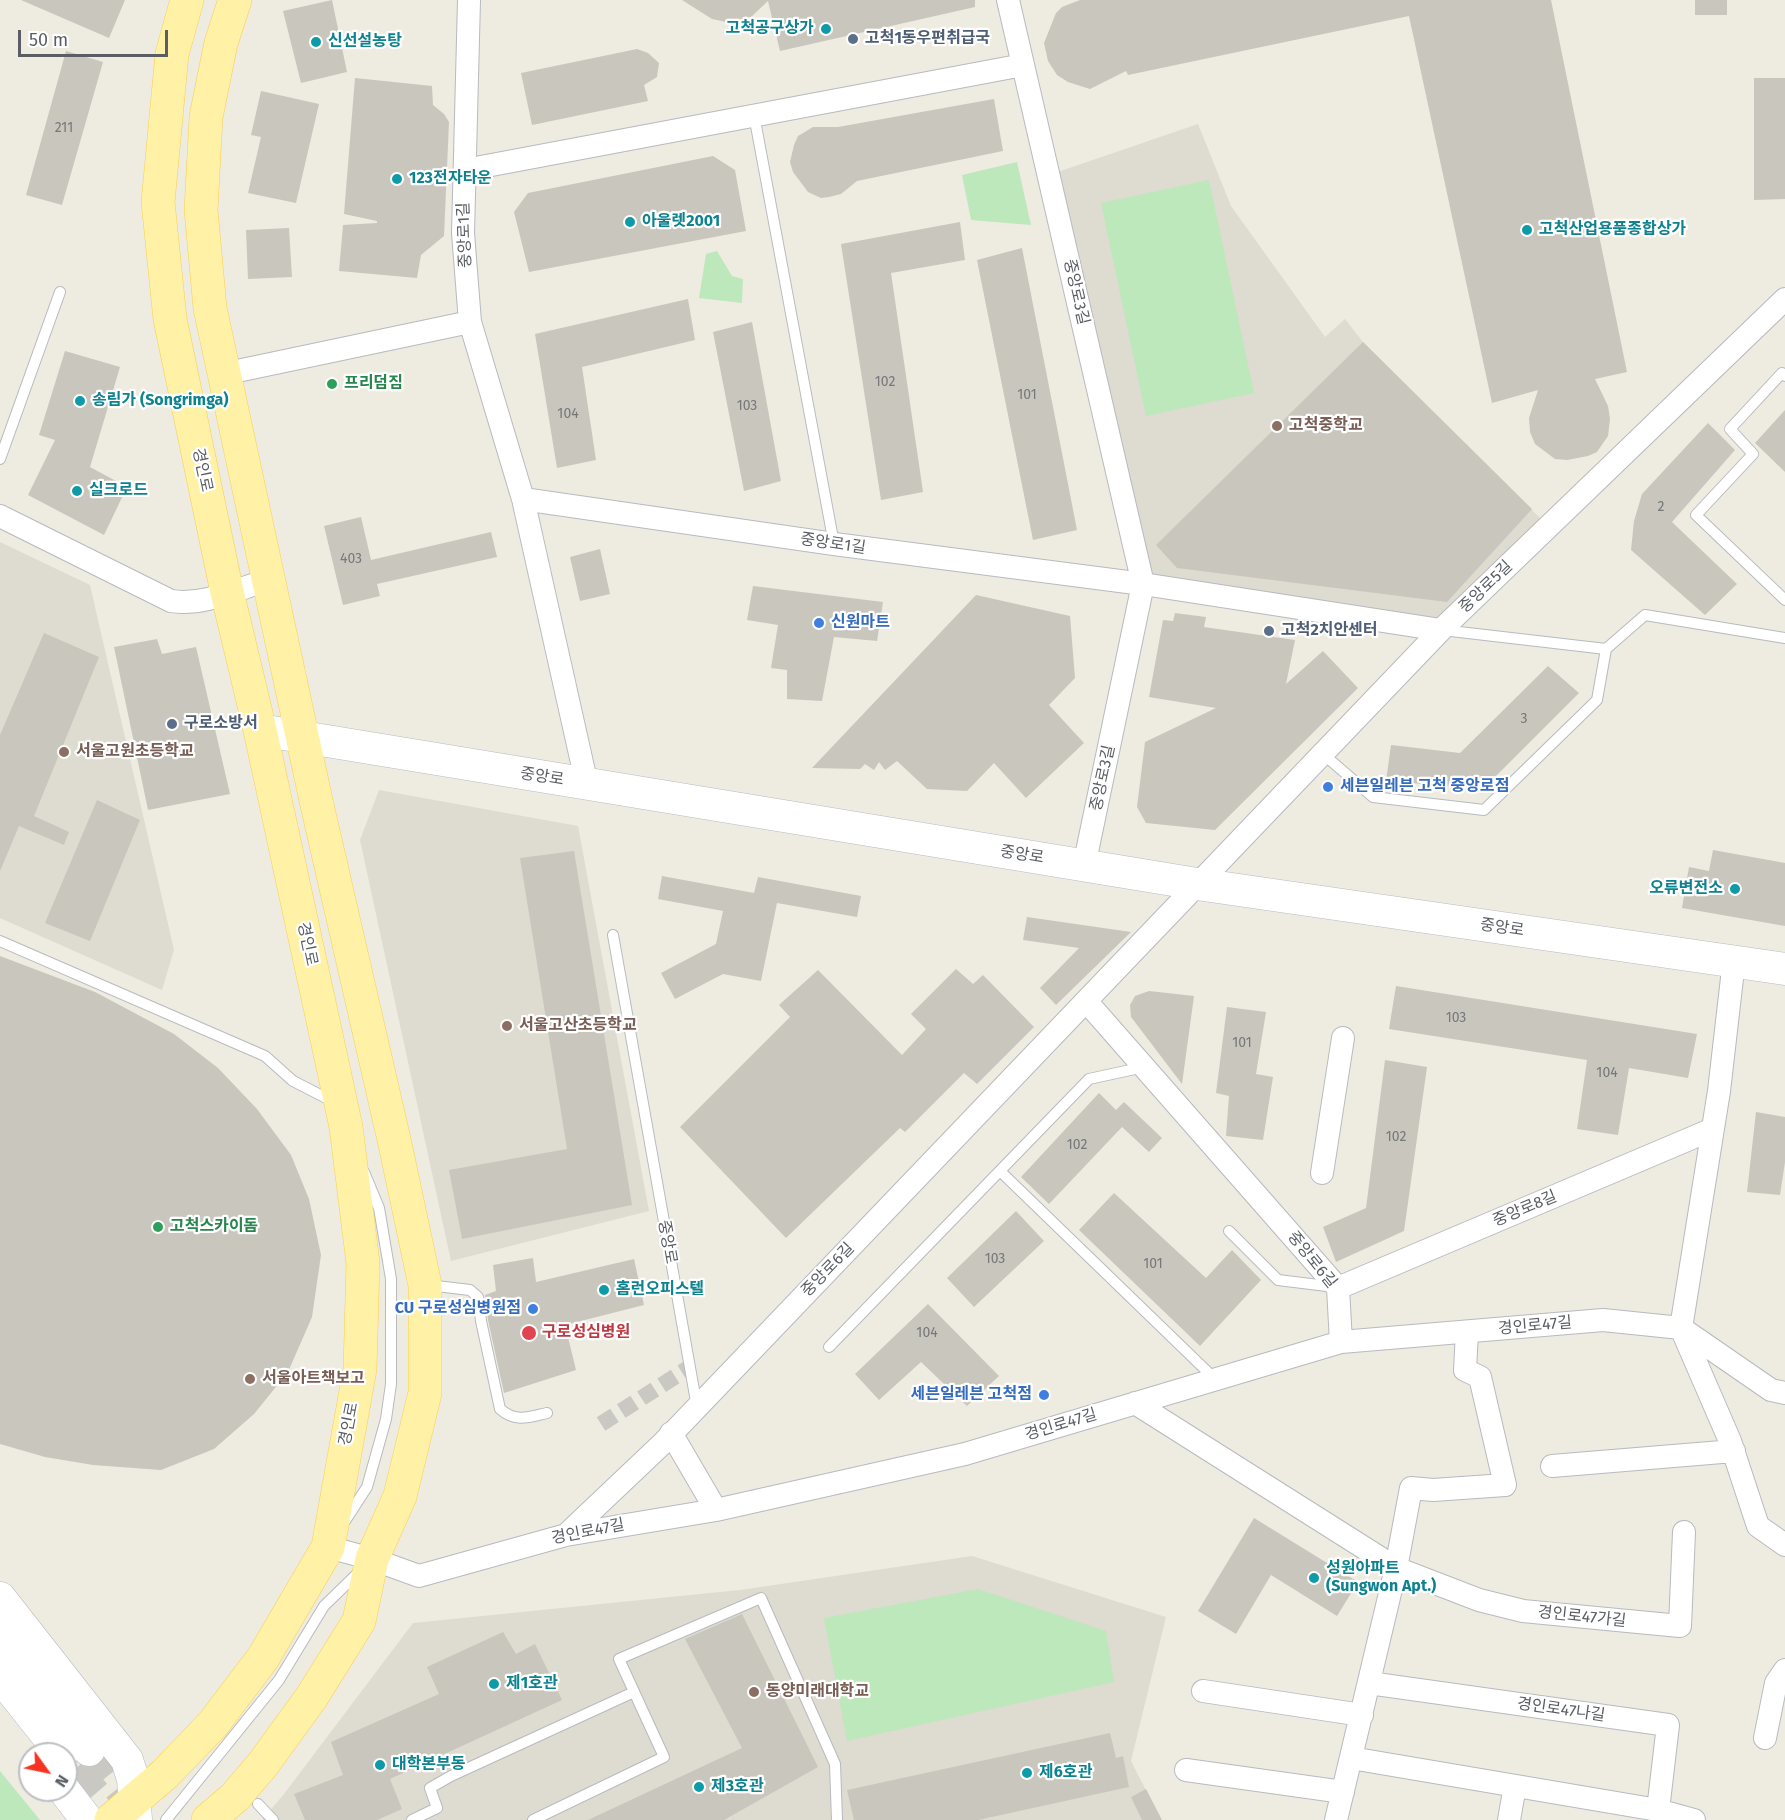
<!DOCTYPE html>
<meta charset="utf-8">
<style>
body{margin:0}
#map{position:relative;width:1785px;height:1820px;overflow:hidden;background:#eeebe1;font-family:"Fira Sans",sans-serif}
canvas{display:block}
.north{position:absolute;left:18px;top:1742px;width:60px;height:60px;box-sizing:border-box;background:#fff;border:2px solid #bdbfc1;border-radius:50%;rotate:123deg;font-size:16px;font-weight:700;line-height:24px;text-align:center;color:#5a5e64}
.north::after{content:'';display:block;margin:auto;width:21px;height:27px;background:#f63320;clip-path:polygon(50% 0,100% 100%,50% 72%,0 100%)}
.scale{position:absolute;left:18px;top:30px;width:150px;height:27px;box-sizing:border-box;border:3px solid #5a5e64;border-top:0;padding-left:8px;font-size:18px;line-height:21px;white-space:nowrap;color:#5a5e64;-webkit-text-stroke:4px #fff;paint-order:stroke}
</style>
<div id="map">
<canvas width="1785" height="1820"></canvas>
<div class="north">N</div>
<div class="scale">50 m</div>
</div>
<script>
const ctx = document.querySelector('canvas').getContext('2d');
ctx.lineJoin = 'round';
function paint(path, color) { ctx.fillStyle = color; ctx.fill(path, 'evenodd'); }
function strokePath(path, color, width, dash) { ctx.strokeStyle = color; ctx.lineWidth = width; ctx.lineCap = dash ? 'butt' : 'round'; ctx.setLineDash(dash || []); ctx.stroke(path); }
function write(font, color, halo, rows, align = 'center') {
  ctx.font = font + ' "Fira Sans","Noto Sans KR",sans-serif'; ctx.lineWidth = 4.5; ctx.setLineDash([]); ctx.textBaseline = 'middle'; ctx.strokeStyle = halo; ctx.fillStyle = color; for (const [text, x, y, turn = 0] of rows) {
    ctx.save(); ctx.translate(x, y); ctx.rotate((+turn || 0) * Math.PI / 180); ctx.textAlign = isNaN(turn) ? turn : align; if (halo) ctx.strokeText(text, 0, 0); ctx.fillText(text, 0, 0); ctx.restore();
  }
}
paint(new Path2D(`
 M 1198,124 L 1231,206 L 1325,337 L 1345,319 L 1363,342 L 1549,527 L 1441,630 L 1143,584 L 1049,175 Z
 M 0,542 L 90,585 L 174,950 L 162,990 L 0,918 Z
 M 379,790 L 578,826 L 649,1211 L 451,1261 L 360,840 Z
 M 972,1556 L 1166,1617 L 1131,1761 L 1161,1820 L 262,1820 L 284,1794 L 413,1623 L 740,1590 Z`), '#dedbd0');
paint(new Path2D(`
 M 1017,162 L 1031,225 L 971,220 L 962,175 Z
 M 1209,180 L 1254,393 L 1146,416 L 1101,203 Z
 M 717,251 L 732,276 L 743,279 L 742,303 L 699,298 L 706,254 Z
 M 978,1589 L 1106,1631 L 1114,1682 L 847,1741 L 824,1618 Z
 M 0,1771 L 40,1820 L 0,1820 Z`), '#bce8bc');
paint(new Path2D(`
 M 21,0 L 125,0 L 109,38 Z
 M 332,0 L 347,72 L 301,83 L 283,11 Z
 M 682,0 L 975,0 L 975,7 L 780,51 L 768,1 L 751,17 L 731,23 L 712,19 Z
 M 1080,0 L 1551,0 L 1627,372 L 1595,379 L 1608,406 L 1610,419 L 1608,436 L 1597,452 L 1588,456 L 1567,460 L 1555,459 L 1535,444 L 1530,432 L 1529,418 L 1538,390 L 1492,403 L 1409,16 L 1128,75 L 1126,71 L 1090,89 L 1068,82 L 1057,75 L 1048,61 L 1044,43 L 1056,13 L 1062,7 Z
 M 1695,0 L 1727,0 L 1727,15 L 1695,15 Z
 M 637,49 L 648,53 L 659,63 L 657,77 L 644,85 L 648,101 L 532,125 L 521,73 Z
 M 66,51 L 103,62 L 62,205 L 26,195 Z
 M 355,78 L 432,86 L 433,105 L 444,114 L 449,122 L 444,236 L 421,255 L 417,278 L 339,271 L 343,225 L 377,223 L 377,221 L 344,214 Z
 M 1754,78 L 1785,78 L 1785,199 L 1754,200 Z
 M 261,91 L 319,104 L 296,203 L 248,193 L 261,137 L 251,135 Z
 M 994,99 L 1003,151 L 857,181 L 841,194 L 829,197 L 821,198 L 808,192 L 793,172 L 790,162 L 794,145 L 798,136 L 813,127 L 838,127 Z
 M 713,156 L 735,170 L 746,231 L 529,272 L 514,212 L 528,193 Z
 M 960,222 L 965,260 L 891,273 L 923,492 L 881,500 L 841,244 Z
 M 289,228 L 292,277 L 248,279 L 246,230 Z
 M 1022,248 L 1077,530 L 1033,540 L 977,260 Z
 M 688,299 L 695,340 L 582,367 L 596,460 L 557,468 L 535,334 Z
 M 752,322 L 781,481 L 744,491 L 713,332 Z
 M 1363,342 L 1532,509 L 1447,602 L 1177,568 L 1156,545 Z
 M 65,351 L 120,367 L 90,467 L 127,487 L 104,535 L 28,495 L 55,440 L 39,435 Z
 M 1785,410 L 1785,472 L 1755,443 Z
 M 1708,423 L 1735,450 L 1672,522 L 1737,584 L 1705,615 L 1631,550 L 1634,521 L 1642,494 Z
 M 361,517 L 371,560 L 491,532 L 497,557 L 377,584 L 380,596 L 343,605 L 324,526 Z
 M 600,549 L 610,594 L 580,601 L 570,557 Z
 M 753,586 L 883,602 L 877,641 L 834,637 L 822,701 L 787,699 L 787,670 L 771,668 L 778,625 L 747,620 Z
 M 976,595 L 1070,616 L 1075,678 L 1049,705 L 1084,743 L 1026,798 L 994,763 L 967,791 L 927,789 L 897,761 L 885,770 L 879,762 L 874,770 L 865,764 L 860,769 L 812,768 Z
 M 1175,613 L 1206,617 L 1204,627 L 1295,640 L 1286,684 L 1323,651 L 1358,688 L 1215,830 L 1146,823 L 1137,807 L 1145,742 L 1216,708 L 1149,697 L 1163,620 L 1173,621 Z
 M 44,633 L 99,657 L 34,816 L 69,832 L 64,845 L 19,826 L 0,871 L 0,735 Z
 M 157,639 L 162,654 L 196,647 L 230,794 L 148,810 L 114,647 Z
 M 1548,666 L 1579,693 L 1483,789 L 1386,781 L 1391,745 L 1460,753 Z
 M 97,800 L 140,820 L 90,941 L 45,923 Z
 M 1713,850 L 1785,863 L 1785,926 L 1682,908 L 1689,867 L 1709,871 Z
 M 574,851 L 632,1205 L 462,1239 L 449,1170 L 567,1149 L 520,858 Z
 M 662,876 L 754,893 L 758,877 L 861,896 L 857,917 L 777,903 L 761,981 L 723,974 L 675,999 L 661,973 L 716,944 L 723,911 L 658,899 Z
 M 1027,917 L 1131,932 L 1056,1005 L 1040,988 L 1079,948 L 1023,940 Z
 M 0,956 L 95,992 L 174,1034 L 218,1068 L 257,1109 L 291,1155 L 309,1199 L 321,1255 L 312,1317 L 288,1372 L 254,1414 L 214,1449 L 161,1470 L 93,1465 L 45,1457 L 0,1444 Z
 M 956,969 L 973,984 L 983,975 L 1034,1027 L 977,1084 L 964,1073 L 905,1132 L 900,1128 L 786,1238 L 680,1127 L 790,1017 L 779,1005 L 818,970 L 902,1055 L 926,1029 L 911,1014 Z
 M 1396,986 L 1697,1034 L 1688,1078 L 1629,1068 L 1618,1135 L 1577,1129 L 1587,1060 L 1389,1029 Z
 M 1149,991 L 1194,996 L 1182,1084 L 1131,1017 L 1130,1005 L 1135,996 Z
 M 1227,1007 L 1266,1012 L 1256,1074 L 1273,1077 L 1263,1140 L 1226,1136 L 1229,1096 L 1216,1093 Z
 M 1385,1060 L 1427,1067 L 1404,1231 L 1336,1262 L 1323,1227 L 1366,1208 Z
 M 1099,1093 L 1116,1110 L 1124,1102 L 1162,1138 L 1149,1152 L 1122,1127 L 1049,1204 L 1021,1177 Z
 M 1756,1112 L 1785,1117 L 1785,1162 L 1780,1195 L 1747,1192 Z
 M 1114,1193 L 1206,1278 L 1232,1250 L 1261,1280 L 1200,1346 L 1079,1230 Z
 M 1016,1211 L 1044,1241 L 974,1307 L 947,1278 Z
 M 533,1258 L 536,1282 L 634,1259 L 644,1305 L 565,1325 L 576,1370 L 504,1393 L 488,1320 L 485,1295 L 496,1291 L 493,1265 Z
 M 928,1304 L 999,1376 L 967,1406 L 921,1362 L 879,1400 L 855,1374 Z
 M 1254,1518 L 1358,1582 L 1337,1616 L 1271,1575 L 1236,1634 L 1198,1611 Z
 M 742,1614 L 818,1767 L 724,1820 L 588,1820 L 742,1748 L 685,1639 Z
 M 503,1632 L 516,1654 L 535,1644 L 562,1700 L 390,1779 L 402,1809 L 377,1820 L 305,1820 L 294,1794 L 343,1775 L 331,1742 L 439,1694 L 427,1667 Z
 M 1110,1733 L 1116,1758 L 1123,1756 L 1129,1787 L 978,1820 L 854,1820 L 847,1790 Z
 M 1146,1789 L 1162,1820 L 1142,1820 L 1131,1797 Z`), '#c9c6be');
strokePath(new Path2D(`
 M 601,1424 L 690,1367`), '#c9c8c2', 16, [16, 8]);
strokePath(new Path2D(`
 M 89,1750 L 144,1819
 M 74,1770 L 117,1820`), '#c9c8c2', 32, [32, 16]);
const service = new Path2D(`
 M 754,115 L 834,544
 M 1785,376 L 1782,373 L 1730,429 L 1753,454 L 1696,515 L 1785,600
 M 0,459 L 60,292
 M 1442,630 L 1606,649 L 1645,615 L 1785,638
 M 1323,754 L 1373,797 L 1484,810 L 1597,700 L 1606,649
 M 613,935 L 697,1407
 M 0,941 L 265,1056 L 293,1081 L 334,1102
 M 1000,1171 L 1215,1379
 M 1229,1231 L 1278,1280 L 1335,1287
 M 428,1285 L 470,1290 L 478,1297 L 481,1321 L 500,1409 C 516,1423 529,1417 547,1413
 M 829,1347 L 1089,1079 L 1144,1067
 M 345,1521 L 367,1487 L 386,1419 L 391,1384 L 391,1279 L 379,1208 L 364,1172
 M 258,1804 L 273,1820
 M 166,1820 L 279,1680 L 324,1606 L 361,1570
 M 412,1820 L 437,1808 L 430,1788 L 451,1776 L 634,1692
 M 533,1820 L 664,1757 L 619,1659 L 761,1598 L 835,1764 L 837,1820`);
const minor = new Path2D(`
 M 469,0 L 463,233 L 470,322 L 523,499 L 587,785
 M 1008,0 L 1143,584 L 1084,866
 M 465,170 L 1023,65
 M 223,374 L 470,322
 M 523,499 L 834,544 L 1143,584 L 1441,630
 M 0,516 L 171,601 C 204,606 237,589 268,580
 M 1734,961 L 1719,1091 L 1681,1328 L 1730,1441 L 1758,1526 L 1785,1545
 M 1086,1001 L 1338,1288 L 1341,1342
 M 1322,1173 L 1343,1038
 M 1338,1288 L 1713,1129
 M 1135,1403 L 1396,1568 L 1479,1600 L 1523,1611 L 1680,1626 L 1684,1532
 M 671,1433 L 716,1510
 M 1552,1466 L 1734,1451
 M 566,1535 L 662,1444 L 1441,630 L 1785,299
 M 328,1547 L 372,1559 L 419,1576 L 566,1535 L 716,1510 L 965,1454 L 1341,1342 L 1603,1320 L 1681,1328 L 1771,1390 L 1785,1393
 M 1369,1683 L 1668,1725 L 1658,1810
 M 1203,1691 L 1362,1715
 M 1765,1738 L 1776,1683 L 1785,1670
 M 1351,1758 L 1658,1810 L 1694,1820
 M 1186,1770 L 1343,1792
 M 1336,1820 L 1396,1568 L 1411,1488 L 1433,1490 L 1505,1485 L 1480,1377 L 1465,1370 L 1467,1332
 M 1509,1820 L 1515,1786`);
const secondary = new Path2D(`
 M 260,730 L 1197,884 L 1785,969
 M 0,1598 L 127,1760 L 133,1779 L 136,1820
 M 0,1635 L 89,1750
 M 0,1676 L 62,1754
 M 64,1790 L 87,1820`);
const primary = new Path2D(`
 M 111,1820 L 165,1774 L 213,1724 L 263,1658 L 328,1547 L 360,1369 L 363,1263 L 346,1127 L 260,730 L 227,592 L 170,319 L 158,202 L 172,54 L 187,0
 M 208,1820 L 235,1797 L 263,1764 L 311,1698 L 359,1621 L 372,1559 L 400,1496 L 425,1393 L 425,1285 L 395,1144 L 317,805 L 210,308 L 201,210 L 206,117 L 221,43 L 235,0`);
strokePath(service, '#b7babf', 12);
strokePath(minor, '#b7babf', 24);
strokePath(secondary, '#b7bbc1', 33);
strokePath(primary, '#fccd4d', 34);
strokePath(service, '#fff', 10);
strokePath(minor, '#fff', 22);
strokePath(secondary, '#fff', 32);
strokePath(primary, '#fff2a6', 33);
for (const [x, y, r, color] of [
 [826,29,6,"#0f9aa8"],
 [853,39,6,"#5c6f8a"],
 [316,42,6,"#0f9aa8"],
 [397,179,6,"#0f9aa8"],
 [630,222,6,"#0f9aa8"],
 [1527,230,6,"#0f9aa8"],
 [332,384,6,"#2e9e5b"],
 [80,401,6,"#0f9aa8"],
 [1277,426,6,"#8d6e63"],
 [77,491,6,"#0f9aa8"],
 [819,623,6,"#3f7fe0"],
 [1269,631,6,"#5c6f8a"],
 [172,724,6,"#5c6f8a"],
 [64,752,6,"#8d6e63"],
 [1328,787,6,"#3f7fe0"],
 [1735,889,6,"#0f9aa8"],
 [507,1026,6,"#8d6e63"],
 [158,1227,6,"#2e9e5b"],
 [604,1290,6,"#0f9aa8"],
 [533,1309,6,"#3f7fe0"],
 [529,1333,8,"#e0444e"],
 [250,1379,6,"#8d6e63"],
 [1044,1395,6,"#3f7fe0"],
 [1314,1578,6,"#0f9aa8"],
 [494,1684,6,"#0f9aa8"],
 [754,1692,6,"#8d6e63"],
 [380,1765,6,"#0f9aa8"],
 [1027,1773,6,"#0f9aa8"],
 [699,1787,6,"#0f9aa8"]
]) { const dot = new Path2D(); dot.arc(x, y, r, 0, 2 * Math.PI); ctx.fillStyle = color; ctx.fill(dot); strokePath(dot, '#fff', 2); }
write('14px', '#76787a', null, [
 ["211",64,128],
 ["102",885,382],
 ["101",1027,395],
 ["103",747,406],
 ["104",568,414],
 ["2",1661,507],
 ["403",351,559],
 ["3",1524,719],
 ["103",1456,1018],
 ["101",1242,1043],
 ["104",1607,1073],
 ["102",1396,1137],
 ["102",1077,1145],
 ["103",995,1259],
 ["101",1153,1264],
 ["104",927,1333]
]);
write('bold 16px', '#0d838f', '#fff', [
 ["고척공구상가",814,29,"right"],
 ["신선설농탕",328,42],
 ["123전자타운",409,179],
 ["아울렛2001",642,222],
 ["고척산업용품종합상가",1539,230],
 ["송림가 (Songrimga)",92,401],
 ["실크로드",89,491],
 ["오류변전소",1723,889,"right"],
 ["홈런오피스텔",616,1290],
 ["성원아파트",1326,1569],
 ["(Sungwon Apt.)",1326,1587],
 ["제1호관",506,1684],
 ["대학본부동",392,1765],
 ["제6호관",1039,1773],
 ["제3호관",711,1787]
], 'left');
write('bold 16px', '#4e5e75', '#fff', [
 ["고척1동우편취급국",865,39],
 ["고척2치안센터",1281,631],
 ["구로소방서",184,724]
], 'left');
write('16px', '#5a5e64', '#fff', [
 ["중앙로1길",465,235,-92],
 ["중앙로3길",1076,292,77],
 ["경인로",202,470,78],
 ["중앙로1길",833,544,8],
 ["중앙로5길",1486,587,-44],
 ["중앙로",542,777,9],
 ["중앙로3길",1103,778,-78],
 ["중앙로",1022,855,9],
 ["중앙로",1502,928,8],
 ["경인로",307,944,78],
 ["중앙로8길",1525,1209,-23],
 ["중앙로",667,1242,80],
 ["중앙로6길",1312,1260,51],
 ["중앙로6길",828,1270,-46],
 ["경인로47길",1535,1326,-5],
 ["경인로",349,1424,-79],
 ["경인로47길",1061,1425,-17],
 ["경인로47길",588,1532,-11],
 ["경인로47가길",1582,1617,6],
 ["경인로47나길",1561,1710,8]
]);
write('bold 16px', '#27864d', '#fff', [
 ["프리덤짐",344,384],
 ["고척스카이돔",170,1227]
], 'left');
write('bold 16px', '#785e54', '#fff', [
 ["고척중학교",1289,426],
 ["서울고원초등학교",76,752],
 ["서울고산초등학교",519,1026],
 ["서울아트책보고",262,1379],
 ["동양미래대학교",766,1692]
], 'left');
write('bold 16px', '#366cbe', '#fff', [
 ["신원마트",831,623],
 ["세븐일레븐 고척 중앙로점",1340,787],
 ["CU 구로성심병원점",521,1309,"right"],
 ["세븐일레븐 고척점",1032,1395,"right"]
], 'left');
write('bold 16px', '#be3a42', '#fff', [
 ["구로성심병원",542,1333]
], 'left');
</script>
